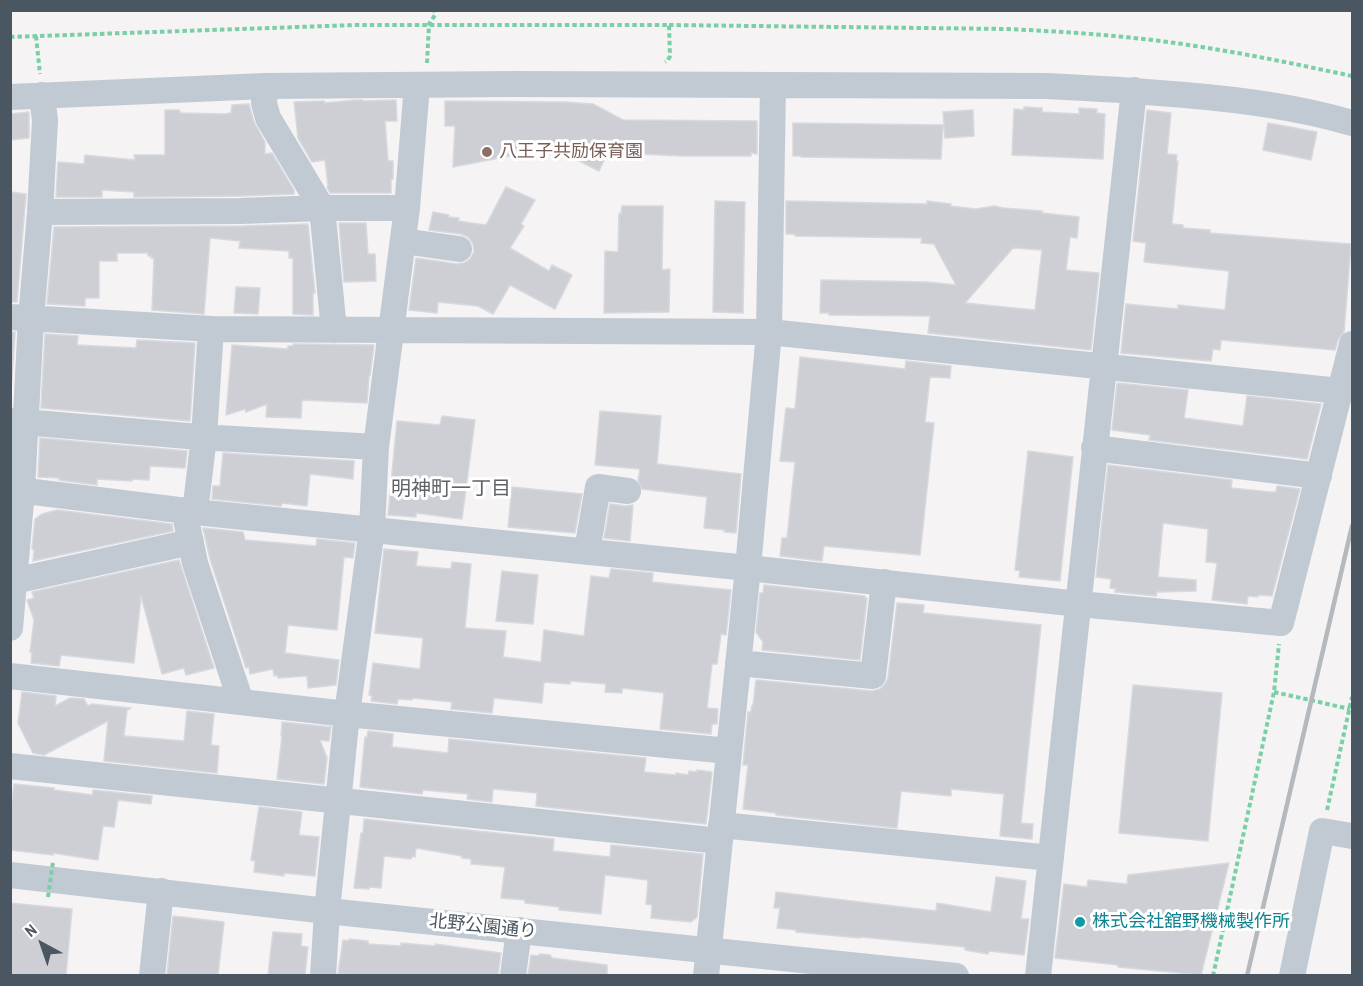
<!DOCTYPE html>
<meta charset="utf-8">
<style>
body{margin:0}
#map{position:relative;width:1363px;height:986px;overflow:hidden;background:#f5f3f3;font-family:"Archivo Narrow",sans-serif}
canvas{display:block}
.frame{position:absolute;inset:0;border:12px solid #4a5661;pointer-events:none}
.north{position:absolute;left:12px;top:914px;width:60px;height:60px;-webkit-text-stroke:4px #fff;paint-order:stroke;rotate:320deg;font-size:16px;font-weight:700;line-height:24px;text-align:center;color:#4a5661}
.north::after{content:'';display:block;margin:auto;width:21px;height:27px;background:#4a5661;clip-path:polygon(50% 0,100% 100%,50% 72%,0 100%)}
</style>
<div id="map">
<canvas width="1363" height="986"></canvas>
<div class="frame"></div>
<div class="north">N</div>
</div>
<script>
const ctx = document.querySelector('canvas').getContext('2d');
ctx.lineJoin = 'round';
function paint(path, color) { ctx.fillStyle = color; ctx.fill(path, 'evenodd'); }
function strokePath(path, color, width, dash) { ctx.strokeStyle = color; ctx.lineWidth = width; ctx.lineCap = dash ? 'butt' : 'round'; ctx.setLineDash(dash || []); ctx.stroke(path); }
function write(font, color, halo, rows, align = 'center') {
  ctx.font = font + ' "Archivo Narrow","Noto Sans JP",sans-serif'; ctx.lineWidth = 6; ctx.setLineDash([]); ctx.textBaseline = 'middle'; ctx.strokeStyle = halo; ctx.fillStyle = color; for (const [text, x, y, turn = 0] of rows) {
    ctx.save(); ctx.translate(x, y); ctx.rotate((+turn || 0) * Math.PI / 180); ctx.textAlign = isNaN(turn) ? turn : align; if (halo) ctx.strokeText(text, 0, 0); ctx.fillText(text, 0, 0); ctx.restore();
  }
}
const building = new Path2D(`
 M 355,100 L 362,100 L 362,101 L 396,100 L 397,121 L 385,121 L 388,161 L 393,161 L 393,179 L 391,179 L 391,193 L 330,193 L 327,187 L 328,186 L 325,160 L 312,162 L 298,138 L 294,102 L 324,101 L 325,103 Z
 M 445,101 L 565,102 L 593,104 L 623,120 L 757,121 L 757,154 L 751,153 L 751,156 L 682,156 L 641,154 L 640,152 L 608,152 L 599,171 L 550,146 L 547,151 L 535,146 L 520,154 L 453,167 L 455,126 L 445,126 Z
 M 249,104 L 254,122 L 265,142 L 265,154 L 272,153 L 294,190 L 294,194 L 241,196 L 134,197 L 134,192 L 102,190 L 102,197 L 56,197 L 58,162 L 84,164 L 85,155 L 135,160 L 134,155 L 165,155 L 165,110 L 179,110 L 181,113 L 225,114 L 231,113 L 232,105 Z
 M 1024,107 L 1042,108 L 1042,112 L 1079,114 L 1079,108 L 1097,109 L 1097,113 L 1105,114 L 1103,159 L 1012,155 L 1014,109 L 1024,110 Z
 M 973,110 L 974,136 L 945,138 L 943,112 Z
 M 1147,110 L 1171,113 L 1167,154 L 1177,155 L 1176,161 L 1178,161 L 1172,224 L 1183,225 L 1183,228 L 1210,230 L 1210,233 L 1351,244 L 1344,332 L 1338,340 L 1335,350 L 1221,340 L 1220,350 L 1213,349 L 1211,361 L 1121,353 L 1126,304 L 1178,309 L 1178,305 L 1225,310 L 1229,271 L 1144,262 L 1146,243 L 1133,241 Z
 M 29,112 L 29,138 L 10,140 L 10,114 Z
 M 793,123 L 943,125 L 941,159 L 801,157 L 801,156 L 793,156 Z
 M 1268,123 L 1317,132 L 1311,160 L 1263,150 Z
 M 506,187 L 535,200 L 521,224 L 524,226 L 510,248 L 549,271 L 552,265 L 572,275 L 555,309 L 510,285 L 493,314 L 478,306 L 438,302 L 437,313 L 409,310 L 416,258 L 457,264 L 464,263 L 470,259 L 474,252 L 473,244 L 468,237 L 461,234 L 429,230 L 433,212 L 449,215 L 448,217 L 459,218 L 458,221 L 486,225 Z
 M 10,192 L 26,194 L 17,302 L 10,302 Z
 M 715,201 L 745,202 L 743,313 L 713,312 Z
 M 786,201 L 927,204 L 927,201 L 951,204 L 950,206 L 976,209 L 994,206 L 1003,208 L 1042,211 L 1042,213 L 1079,217 L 1077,238 L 1070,237 L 1066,270 L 1099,273 L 1091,350 L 928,333 L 930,316 L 829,315 L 829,313 L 820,313 L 821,280 L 927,282 L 956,285 L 934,244 L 921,243 L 922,238 L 795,236 L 795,234 L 786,234 ZM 1013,248 L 1042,250 L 1035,310 L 965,303 Z
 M 622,206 L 663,206 L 662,270 L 670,269 L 669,312 L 604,313 L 605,251 L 618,252 L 619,213 L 621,214 Z
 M 339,223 L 366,223 L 368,254 L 375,254 L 376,281 L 344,282 Z
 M 308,224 L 315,293 L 313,293 L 313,315 L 293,314 L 293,258 L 289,258 L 289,251 L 239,248 L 240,241 L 210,238 L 204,314 L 152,310 L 154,258 L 151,258 L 151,256 L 148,256 L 148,253 L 117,253 L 117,261 L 99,261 L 99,298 L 85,298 L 85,306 L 47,304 L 54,227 L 241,226 Z
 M 236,287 L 260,288 L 258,314 L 234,313 Z
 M 10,332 L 15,332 L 10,406 Z
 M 45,334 L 78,336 L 77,345 L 136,348 L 137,340 L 195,343 L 190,421 L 41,408 Z
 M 293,344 L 374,345 L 370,376 L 369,376 L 367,403 L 302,400 L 301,418 L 266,417 L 267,404 L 246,412 L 245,409 L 226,415 L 232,345 L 288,349 L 288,346 L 293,346 Z
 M 800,357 L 905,369 L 906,361 L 951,366 L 950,378 L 930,377 L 925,422 L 934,423 L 920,555 L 824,546 L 822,561 L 780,556 L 782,538 L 787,538 L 795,462 L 780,461 L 786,408 L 795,409 Z
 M 1117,383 L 1188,390 L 1184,418 L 1243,426 L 1247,396 L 1321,404 L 1307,459 L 1149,440 L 1150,435 L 1112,430 Z
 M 600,411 L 661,416 L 657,464 L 741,474 L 736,533 L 724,532 L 725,530 L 704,528 L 707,497 L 642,489 L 638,481 L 640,469 L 595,465 Z
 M 442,416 L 475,420 L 462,519 L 416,513 L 416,517 L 388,515 L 397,421 L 440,425 Z
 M 40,438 L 187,451 L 185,468 L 150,466 L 149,480 L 132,479 L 132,481 L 97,479 L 97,485 L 59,480 L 59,478 L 38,477 Z
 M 1028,451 L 1073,457 L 1060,581 L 1019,577 L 1020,571 L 1015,570 Z
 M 223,453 L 354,461 L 353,479 L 310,474 L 307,506 L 282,503 L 281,506 L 212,499 L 213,486 L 220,486 Z
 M 1108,465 L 1232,480 L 1231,488 L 1271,492 L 1276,492 L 1277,486 L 1300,489 L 1272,596 L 1258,595 L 1258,597 L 1248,596 L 1247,604 L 1212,600 L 1217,563 L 1206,562 L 1208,529 L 1163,523 L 1158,577 L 1196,580 L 1196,591 L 1157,592 L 1156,596 L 1115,592 L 1116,589 L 1110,588 L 1111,579 L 1096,577 Z
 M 512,487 L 582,494 L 575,533 L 508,527 Z
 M 610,504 L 626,506 L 633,505 L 630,541 L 604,538 Z
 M 57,510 L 172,524 L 173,531 L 33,561 L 34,550 L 32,549 L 35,519 L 42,514 Z
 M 203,528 L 243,532 L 245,540 L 316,546 L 317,539 L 355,543 L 353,558 L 344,557 L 337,630 L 288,625 L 285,653 L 339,660 L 336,685 L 308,688 L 307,676 L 278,678 L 277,675 L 274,676 L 273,669 L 250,674 L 249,667 L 246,668 L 210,559 Z
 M 384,549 L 418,552 L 416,566 L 451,569 L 452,562 L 471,564 L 465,628 L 506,631 L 503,657 L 541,662 L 544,630 L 584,636 L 591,576 L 609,578 L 611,569 L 653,573 L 652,582 L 731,590 L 726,635 L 721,634 L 717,664 L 712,664 L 707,708 L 718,709 L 717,724 L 712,724 L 711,734 L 660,729 L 664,693 L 622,688 L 622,693 L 605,692 L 606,684 L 570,681 L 570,684 L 544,682 L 542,703 L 494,698 L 492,713 L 451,709 L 452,702 L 412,698 L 412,700 L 398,699 L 397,704 L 371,701 L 372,696 L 369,695 L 373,663 L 420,669 L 423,638 L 375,633 Z
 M 179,560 L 214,668 L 186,675 L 184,668 L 162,674 L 141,596 L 134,663 L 61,655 L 59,666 L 31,663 L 32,652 L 30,652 L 34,620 L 27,600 L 34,598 L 32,592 Z
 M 502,571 L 538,575 L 533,624 L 496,621 Z
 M 764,585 L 865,596 L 865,598 L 867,598 L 860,660 L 762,650 L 763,642 L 756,632 L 760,593 L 763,593 Z
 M 897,603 L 924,605 L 923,613 L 1041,625 L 1021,823 L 1033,824 L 1032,839 L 1000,836 L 1004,794 L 951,789 L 951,796 L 901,791 L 897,828 L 776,815 L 776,813 L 743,809 L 748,765 L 743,765 L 748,712 L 751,712 L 752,705 L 753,705 L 756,680 L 872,691 L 880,689 L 885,684 L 888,678 Z
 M 1133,685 L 1222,693 L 1208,841 L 1119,833 Z
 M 22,692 L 56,696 L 55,706 L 70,698 L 84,699 L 88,706 L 92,704 L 131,708 L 127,710 L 124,736 L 184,741 L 187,711 L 214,714 L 211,745 L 219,746 L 217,773 L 104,761 L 108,721 L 44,755 L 33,753 L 18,723 Z
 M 282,722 L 331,727 L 329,741 L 320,740 L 327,758 L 324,784 L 277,779 L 282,736 L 281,736 Z
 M 368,731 L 393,734 L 392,747 L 448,753 L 449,739 L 646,758 L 644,772 L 676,775 L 676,773 L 688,775 L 689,771 L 697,772 L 697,770 L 712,772 L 706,824 L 536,806 L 537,793 L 493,789 L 492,802 L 467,799 L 468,794 L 423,790 L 422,794 L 360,787 L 365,737 L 367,738 Z
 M 14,784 L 54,788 L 54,790 L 93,795 L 93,790 L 152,796 L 151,804 L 118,800 L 114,827 L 103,826 L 98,860 L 53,853 L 53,855 L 10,850 L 10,819 Z
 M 259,807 L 302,812 L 299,835 L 319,837 L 315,876 L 284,873 L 284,876 L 254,872 L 255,861 L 251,860 Z
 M 364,819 L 554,839 L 553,851 L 610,857 L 611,845 L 703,854 L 697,917 L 691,922 L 651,918 L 652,905 L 646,904 L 648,880 L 605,875 L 601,914 L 559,910 L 559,907 L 525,903 L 525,900 L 501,898 L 505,867 L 471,864 L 471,859 L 462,858 L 462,856 L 416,848 L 415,857 L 412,856 L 411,859 L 384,856 L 381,888 L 370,887 L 369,889 L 354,888 L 361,833 L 363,833 Z
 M 1229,863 L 1201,975 L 1118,967 L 1118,965 L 1055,958 L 1064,884 L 1087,887 L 1088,880 L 1127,884 L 1128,875 Z
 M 996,877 L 1026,881 L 1021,919 L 1029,919 L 1024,955 L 989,951 L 988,954 L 965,950 L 965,947 L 861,937 L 860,938 L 796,932 L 796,930 L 777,928 L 780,908 L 774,908 L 776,892 L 936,911 L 937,903 L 991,912 Z
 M 10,903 L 72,909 L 66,975 L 10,975 Z
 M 173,916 L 224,922 L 218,975 L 167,975 Z
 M 273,932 L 302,934 L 301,946 L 308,947 L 305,975 L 268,975 Z
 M 349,939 L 368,941 L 368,944 L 401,946 L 401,943 L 435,946 L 435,944 L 501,953 L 498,975 L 355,975 L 338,974 L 343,940 L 349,941 Z
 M 540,954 L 550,955 L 552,958 L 607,965 L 607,975 L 528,975 L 531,955 L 538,956 Z`);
paint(building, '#cdcfd5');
strokePath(building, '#d7d9de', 1.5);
strokePath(new Path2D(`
 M 669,25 L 1008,29 C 1070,32 1133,36 1195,46 C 1248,54 1300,65 1352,76
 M 36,36 L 40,74
 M 10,37 L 356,25 L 669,25 L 670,56 L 668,60 L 665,62
 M 427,63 L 429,24 L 435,15 L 434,10
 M 1274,692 L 1350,709
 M 1327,810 L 1352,697
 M 1213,976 L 1274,692 L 1279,644`), '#7ad0a6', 4, [4.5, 3]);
strokePath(new Path2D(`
 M 265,86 L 264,103 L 268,118 L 322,208 L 334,330
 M 10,97 L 265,86 L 516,84 L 1047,86 C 1093,88 1139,91 1185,95 C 1242,100 1297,107 1352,123
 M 40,212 L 241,211 L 322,208 L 407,208
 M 403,241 L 459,249
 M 10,317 L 211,329 L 769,332 L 1340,391
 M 12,421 L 199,437 L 376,447
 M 1094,448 L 1319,476
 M 10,489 L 195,512 L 748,568 L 1079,604 L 1281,623 L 1352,344
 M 184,510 L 195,563 L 241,702
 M 195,512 L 204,437 L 211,329
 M 587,551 L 598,487 L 628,491
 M 14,581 L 191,542
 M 10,628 L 22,490 L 31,319 L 40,212 L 45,121 L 42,95
 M 738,663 L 873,676 L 884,582
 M 10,676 L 347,714 L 729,751
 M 10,766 L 720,841
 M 721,825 L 1051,858
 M 10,875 L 327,911 L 956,976
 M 152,976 L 161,891
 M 323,976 L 327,911 L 347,714 L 372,529 L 376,447 L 407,208 L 417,85
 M 513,976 L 519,930
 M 706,976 L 748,568 L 769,332 L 773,85
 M 1038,976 L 1134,90
 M 1292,976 L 1322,831 L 1352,836`), '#c1cad2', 26);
strokePath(new Path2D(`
 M 1247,976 L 1352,526`), '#b5b8bd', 4.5);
strokePath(new Path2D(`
 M 48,897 L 53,862`), '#7ad0a6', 4, [4.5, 3]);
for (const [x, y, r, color] of [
 [487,152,6,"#8d6e63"],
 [1080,922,6,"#0f9aa8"]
]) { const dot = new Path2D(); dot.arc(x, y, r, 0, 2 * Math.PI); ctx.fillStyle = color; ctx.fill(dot); strokePath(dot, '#fff', 2); }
write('18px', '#785e54', '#fff', [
 ["八王子共励保育園",499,152]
], 'left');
write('18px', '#0d838f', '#fff', [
 ["株式会社舘野機械製作所",1092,922]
], 'left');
write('18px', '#4a5661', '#fff', [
 ["北野公園通り",483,927,6]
]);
write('20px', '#5f6368', '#fff', [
 ["明神町一丁目",451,490]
]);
</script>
